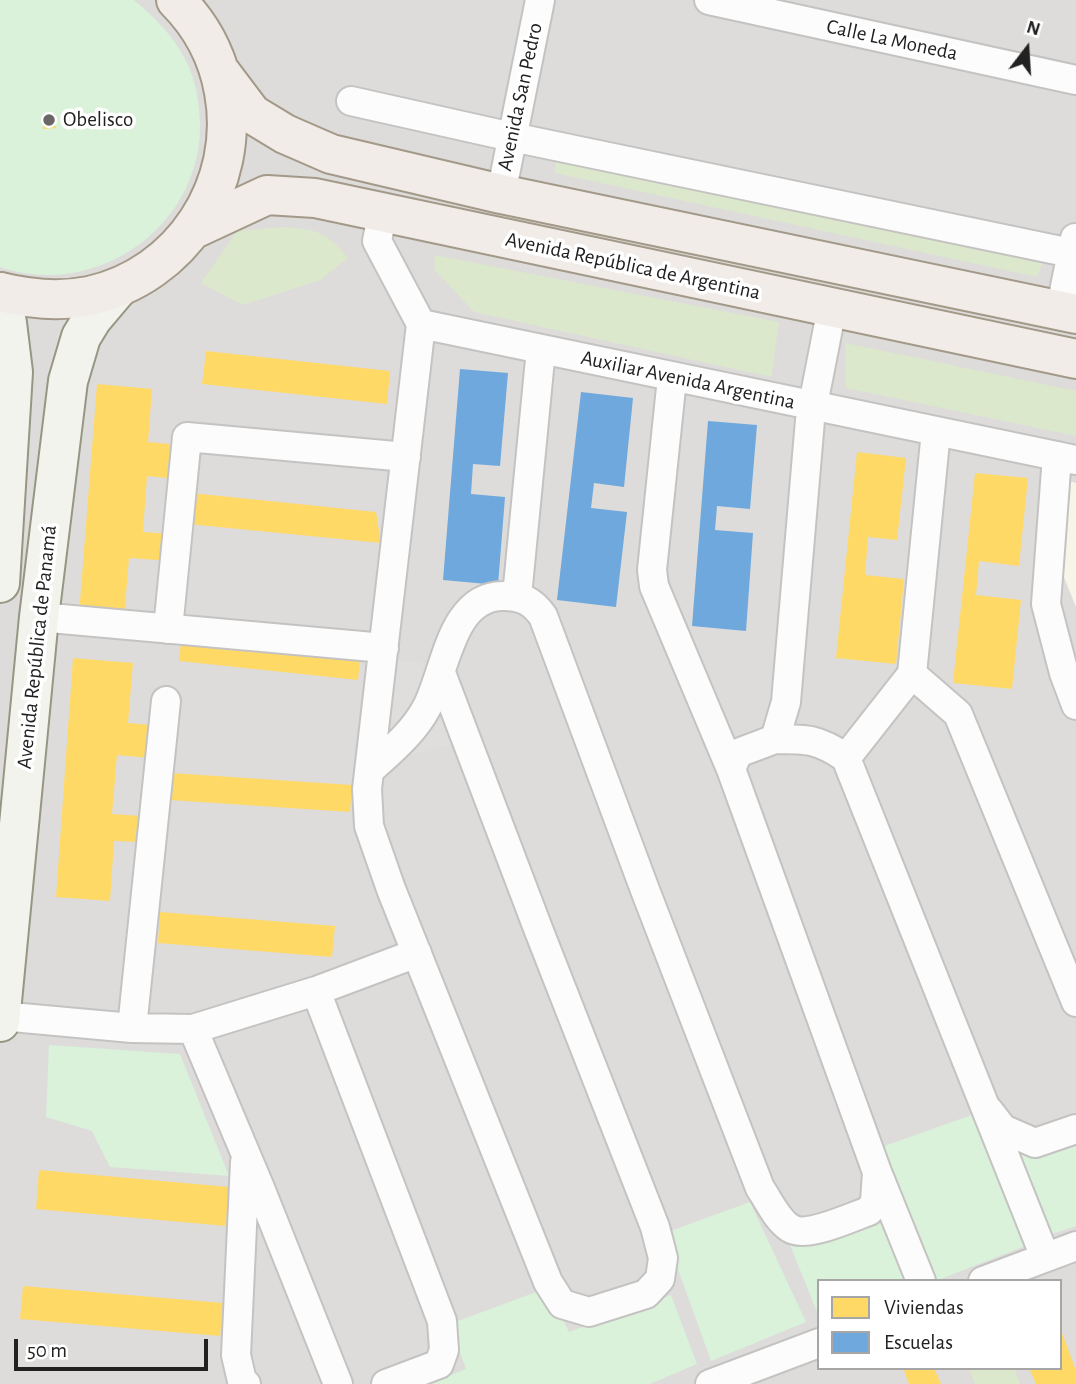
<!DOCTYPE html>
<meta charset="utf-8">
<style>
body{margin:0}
#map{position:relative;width:1076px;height:1384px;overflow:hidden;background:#eeecea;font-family:"Alegreya Sans",sans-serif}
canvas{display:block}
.legend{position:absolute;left:817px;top:1279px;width:245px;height:91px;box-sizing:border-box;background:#fff;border:2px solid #a6a6a6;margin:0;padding:9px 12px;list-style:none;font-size:21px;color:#212121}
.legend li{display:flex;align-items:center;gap:14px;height:35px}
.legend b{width:35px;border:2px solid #a6a6a6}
.north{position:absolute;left:992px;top:14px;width:70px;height:70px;-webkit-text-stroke:5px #fff;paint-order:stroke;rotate:17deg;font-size:19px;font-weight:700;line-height:28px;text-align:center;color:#212121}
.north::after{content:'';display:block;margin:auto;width:24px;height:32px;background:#212121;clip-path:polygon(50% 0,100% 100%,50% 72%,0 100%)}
.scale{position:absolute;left:14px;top:1339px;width:194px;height:32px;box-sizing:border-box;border:4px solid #212121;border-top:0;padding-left:9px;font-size:21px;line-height:24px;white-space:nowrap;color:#212121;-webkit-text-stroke:5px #fff;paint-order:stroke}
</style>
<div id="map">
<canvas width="1076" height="1384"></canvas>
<ul class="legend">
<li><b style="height:19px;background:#ffd966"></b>Viviendas</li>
<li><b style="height:19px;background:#6fa8dc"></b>Escuelas</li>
</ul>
<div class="north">N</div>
<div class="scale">50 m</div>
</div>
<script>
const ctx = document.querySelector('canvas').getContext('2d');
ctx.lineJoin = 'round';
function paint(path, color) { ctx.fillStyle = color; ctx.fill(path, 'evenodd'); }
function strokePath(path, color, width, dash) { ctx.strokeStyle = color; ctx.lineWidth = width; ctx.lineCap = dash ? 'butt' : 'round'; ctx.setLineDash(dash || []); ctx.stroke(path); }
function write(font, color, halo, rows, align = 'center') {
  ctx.font = font + ' "Alegreya Sans",sans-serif'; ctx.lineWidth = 7; ctx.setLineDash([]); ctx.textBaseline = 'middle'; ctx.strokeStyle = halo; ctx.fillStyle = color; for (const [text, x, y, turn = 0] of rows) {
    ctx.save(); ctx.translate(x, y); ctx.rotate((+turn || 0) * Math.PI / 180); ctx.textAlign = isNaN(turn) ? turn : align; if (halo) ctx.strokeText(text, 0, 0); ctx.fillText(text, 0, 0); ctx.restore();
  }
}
paint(new Path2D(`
 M 0,0 L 1076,0 L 1076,1384 L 0,1384 ZM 819,1281 L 1060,1281 L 1060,1368 L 819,1368 Z`), '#dddcdb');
paint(new Path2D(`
 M 1062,479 L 1076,483 L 1076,607 L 1055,555 Z`), '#f6f5e7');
paint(new Path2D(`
 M 556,155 L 1044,259 L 1037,277 L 555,173 Z
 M 285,227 C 319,230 326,232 348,258 L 320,280 L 243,305 L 201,283 L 237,231 Z
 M 434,255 L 779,322 L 771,377 L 474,312 L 435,270 Z
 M 845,343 L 1076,391 L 1076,436 L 846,388 Z
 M 969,1368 L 1014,1368 L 1020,1384 L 975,1384 Z`), '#dce8cc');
paint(new Path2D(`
 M 0,0 L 134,0 C 155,18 174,36 186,61 C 196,80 199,102 200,123 C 202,226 97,300 0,267 Z
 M 49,1045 L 180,1054 L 229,1176 L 110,1167 L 92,1131 L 46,1117 Z
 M 980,1112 L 1030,1244 L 936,1281 L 927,1281 L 876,1149 Z
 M 1004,1137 L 1031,1156 L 1076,1140 L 1076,1226 L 1040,1238 Z
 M 750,1202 L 806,1322 L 711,1361 L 665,1233 Z
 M 884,1209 L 913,1281 L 819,1281 L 819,1317 L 788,1240 Z
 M 547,1288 L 569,1332 L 671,1295 L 697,1364 L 650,1384 L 428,1384 L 466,1369 L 450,1324 Z`), '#daf1da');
paint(new Path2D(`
 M 376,660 L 435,664 L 461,742 L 367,767 Z`), '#dfdedd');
paint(new Path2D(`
 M 55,115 L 56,128 L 43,129 L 42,116 Z
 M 206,351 L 390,371 L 387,404 L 202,384 Z
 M 97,384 L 152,389 L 148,442 L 179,445 L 176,479 L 147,476 L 143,532 L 173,534 L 171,561 L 129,558 L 124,618 L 79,614 Z
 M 857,452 L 906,458 L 897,540 L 868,537 L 865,575 L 904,579 L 896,664 L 836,658 Z
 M 975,473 L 1028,478 L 1019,566 L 979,561 L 976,595 L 1021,600 L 1012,689 L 953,683 Z
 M 191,493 L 376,512 L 381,543 L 188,524 Z
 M 182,632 L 361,651 L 358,680 L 179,661 Z
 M 73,658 L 133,663 L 128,723 L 151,725 L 149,758 L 117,755 L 112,814 L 142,816 L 141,842 L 114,841 L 110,901 L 56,897 Z
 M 171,773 L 352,785 L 350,812 L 170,800 Z
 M 160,912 L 335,926 L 332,957 L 158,943 Z
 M 39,1170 L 229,1187 L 226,1226 L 36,1209 Z
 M 23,1286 L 223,1303 L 220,1336 L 20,1319 Z
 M 1061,1330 L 1076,1371 L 1076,1384 L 1036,1384 L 1029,1368 L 1060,1368 Z
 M 903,1368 L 934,1368 L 941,1384 L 909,1384 Z`), '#ffd966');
paint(new Path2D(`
 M 460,369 L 508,373 L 500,466 L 473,464 L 471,494 L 505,497 L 498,585 L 443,580 Z
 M 581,392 L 633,398 L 624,487 L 594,483 L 591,508 L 627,512 L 616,607 L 557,600 Z
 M 708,421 L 757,425 L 750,509 L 717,506 L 715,530 L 753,533 L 746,631 L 692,626 Z`), '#6fa8dc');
const street = new Path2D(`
 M 709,0 L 1076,80
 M 351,101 L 512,137 L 1076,254
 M 501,194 L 540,0
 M 383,211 L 377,241 L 421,324 L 1076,460
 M 832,308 L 810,420 L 786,702 L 775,739 L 738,753 L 731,769 L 877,1172 L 921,1281
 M 1060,311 L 1075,238
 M 421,324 L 367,789 L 369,826 L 391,889 L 548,1282 L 562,1304 L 589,1312 L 646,1294 L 660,1279 L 663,1258 L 655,1227 L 539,931 L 441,673
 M 672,378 L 652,570 L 654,586 L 731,769
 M 1057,456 L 1046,604 L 1064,673 L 1076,705
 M 517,596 L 541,349
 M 39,617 L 384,648
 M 168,629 L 187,437 L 406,457
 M 912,674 L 958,714 L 1076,1002
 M 775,739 C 807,739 819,739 846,758 L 1045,1257
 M 846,758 L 912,674 L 936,431
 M 370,770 C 391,751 414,732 427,707 C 446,670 451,596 503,596 C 522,596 532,601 543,616 L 645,890 L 760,1188 C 769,1201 777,1220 790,1228 C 806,1239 851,1217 869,1211 L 875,1202 L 877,1172
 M 316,991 L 442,1321 L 444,1350 L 439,1364 L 386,1384
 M 0,1016 L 132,1028 L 193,1029
 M 132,1028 L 166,701
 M 989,1111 L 1003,1129 L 1035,1143 L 1076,1129
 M 245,1162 L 236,1355 L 242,1381 L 246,1384
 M 983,1281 L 1076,1246
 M 338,1384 L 260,1188 L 193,1029 L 316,991 L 417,953
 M 710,1384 L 819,1343`);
const secondary = new Path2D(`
 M 0,583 L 13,372 L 7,323 L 0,292
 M 0,1022 L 39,617 L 68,381 L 81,337 L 92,319 L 119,287`);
const primary = new Path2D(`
 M 221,73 L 252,114 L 285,134 L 331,154 L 501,194 L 1076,314
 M 194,229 L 267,195 L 315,198 L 1076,359
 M 0,292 C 29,299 59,302 89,296 C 182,276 241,184 224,92 C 218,57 201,25 176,0`);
strokePath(street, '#c4c3c2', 32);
strokePath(secondary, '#969683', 42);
strokePath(primary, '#a39988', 42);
strokePath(street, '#fcfcfc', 28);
strokePath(secondary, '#f3f3ed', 38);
strokePath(primary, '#f1ece7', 38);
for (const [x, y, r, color] of [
 [49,120,7,"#696867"]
]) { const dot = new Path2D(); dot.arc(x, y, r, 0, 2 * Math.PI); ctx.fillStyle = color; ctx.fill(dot); strokePath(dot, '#fff', 2.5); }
write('21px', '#212121', '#fff', [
 ["Calle La Moneda",892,40,12],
 ["Avenida San Pedro",520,97,-78],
 ["Avenida República de Argentina",633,266,12],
 ["Auxiliar Avenida Argentina",688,380,12],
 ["Avenida República de Panamá",37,647,-84]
]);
write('21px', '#212121', '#fff', [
 ["Obelisco",63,120]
], 'left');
</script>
